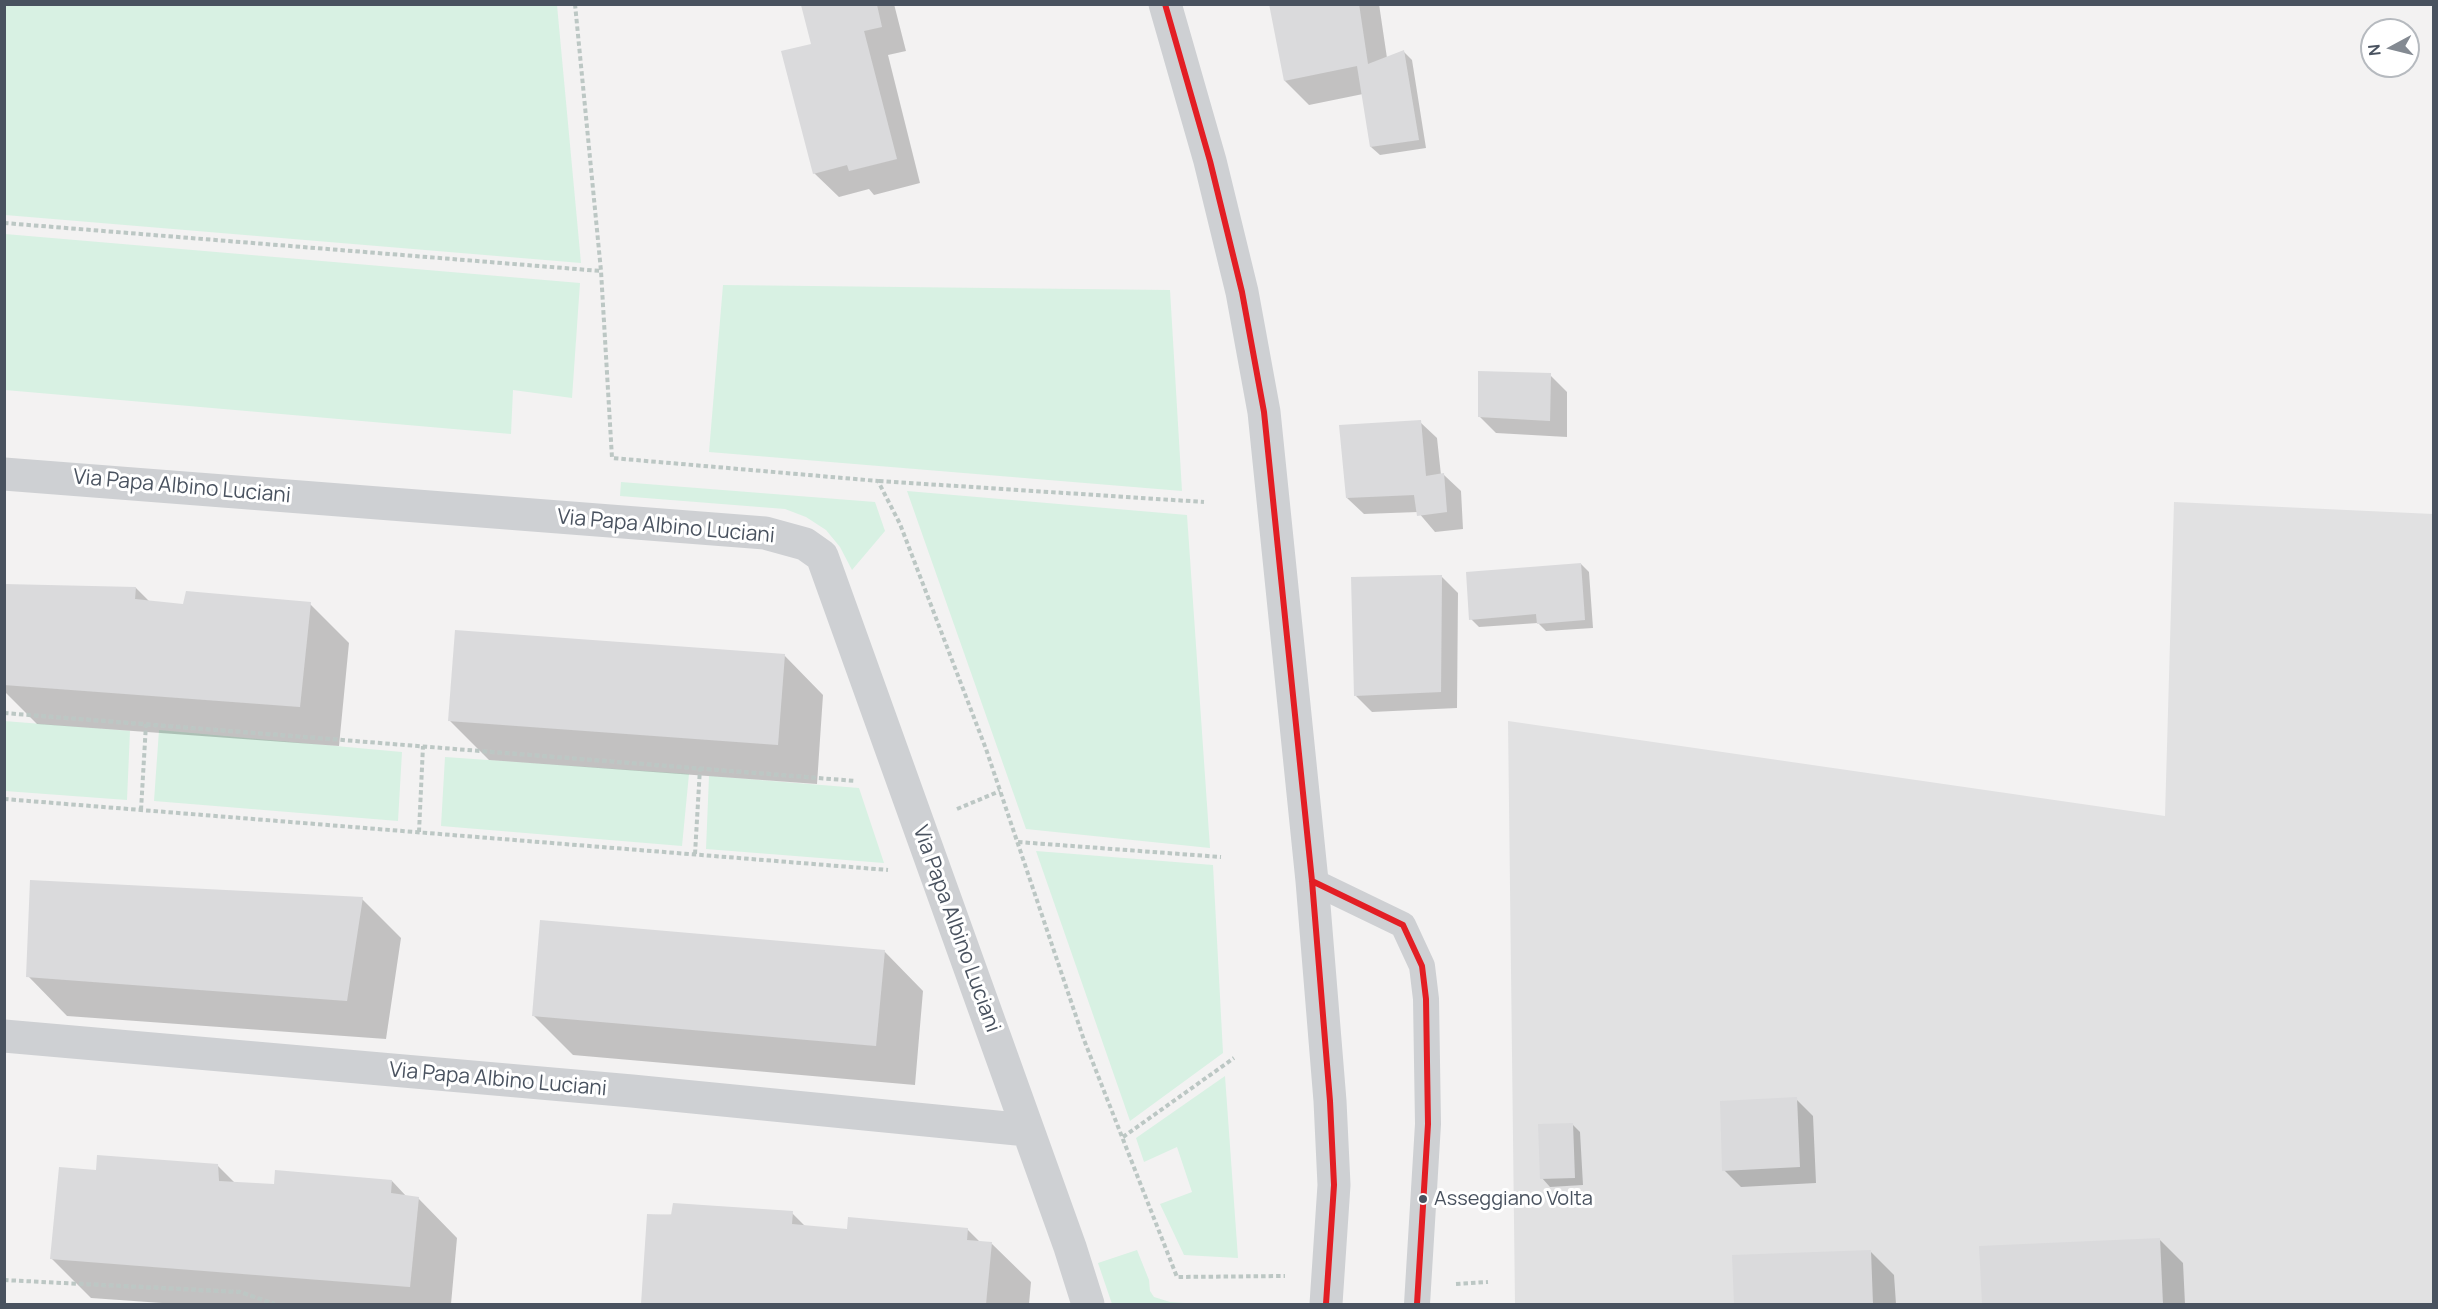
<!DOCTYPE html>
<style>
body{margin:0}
#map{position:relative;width:2438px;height:1309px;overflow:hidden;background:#f3f2f2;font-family:Manrope,sans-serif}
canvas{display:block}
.frame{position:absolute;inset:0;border:6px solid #49525f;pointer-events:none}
.north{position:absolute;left:2360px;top:18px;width:60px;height:60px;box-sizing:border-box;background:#fff;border:2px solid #b6babf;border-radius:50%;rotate:263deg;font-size:16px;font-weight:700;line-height:24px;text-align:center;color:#49525f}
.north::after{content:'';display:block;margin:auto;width:21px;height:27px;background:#848a92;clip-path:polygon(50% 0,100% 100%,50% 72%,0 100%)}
</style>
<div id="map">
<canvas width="2438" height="1309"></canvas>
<div class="frame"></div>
<div class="north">N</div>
</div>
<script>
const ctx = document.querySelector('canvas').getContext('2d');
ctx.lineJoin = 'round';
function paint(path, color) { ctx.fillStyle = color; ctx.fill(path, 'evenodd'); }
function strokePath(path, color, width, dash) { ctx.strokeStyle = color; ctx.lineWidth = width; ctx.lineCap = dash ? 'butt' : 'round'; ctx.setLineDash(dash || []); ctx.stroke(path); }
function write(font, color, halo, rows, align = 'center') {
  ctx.font = font + ' Manrope,sans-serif'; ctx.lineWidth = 6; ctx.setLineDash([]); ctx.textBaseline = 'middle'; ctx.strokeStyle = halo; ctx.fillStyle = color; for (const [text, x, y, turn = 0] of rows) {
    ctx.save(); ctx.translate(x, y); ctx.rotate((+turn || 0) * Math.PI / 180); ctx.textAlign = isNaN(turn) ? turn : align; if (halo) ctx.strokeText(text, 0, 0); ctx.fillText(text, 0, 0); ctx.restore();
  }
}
paint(new Path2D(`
 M 2174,502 L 2433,514 L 2433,1304 L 1515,1304 L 1508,721 L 2165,816 Z`), '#e1e1e2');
paint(new Path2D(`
 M 4,5 L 557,5 L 581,263 L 5,215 Z
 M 5,234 L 580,283 L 572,398 L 513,390 L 511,434 L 5,390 Z
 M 723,285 L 1170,290 L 1182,491 L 709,452 Z
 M 621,482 L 875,502 L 885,531 L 852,570 L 840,547 L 826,530 L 806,517 L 785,509 L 620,496 Z
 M 907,491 L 1187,515 L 1210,848 L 1026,829 Z
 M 4,721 L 130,731 L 127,800 L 5,791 Z
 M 159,730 L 402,752 L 398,821 L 154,801 Z
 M 445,757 L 689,774 L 682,846 L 441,826 Z
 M 709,776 L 859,788 L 884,863 L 706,849 Z
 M 1036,851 L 1213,865 L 1223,1053 L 1130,1121 Z
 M 1225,1076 L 1238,1258 L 1184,1255 L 1160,1204 L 1192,1192 L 1177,1147 L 1144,1162 L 1136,1138 Z
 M 1137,1250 L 1149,1280 L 1150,1291 L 1154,1297 L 1170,1302 L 1200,1304 L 1112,1304 L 1098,1263 Z`), '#d8f1e3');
paint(new Path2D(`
 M 802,4 L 894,4 L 906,51 L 888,55 L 920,183 L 874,195 L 869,189 L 839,197 L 814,173 L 812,45 Z
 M 1270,4 L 1379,4 L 1387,58 L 1404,52 L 1412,60 L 1426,148 L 1380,155 L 1371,147 L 1363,94 L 1309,105 L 1285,81 Z
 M 1550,375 L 1567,392 L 1567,437 L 1496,433 L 1479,416 Z
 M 1420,422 L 1437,438 L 1441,475 L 1444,475 L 1461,491 L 1463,529 L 1435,532 L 1418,512 L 1364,514 L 1347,498 Z
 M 1581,564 L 1589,572 L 1593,628 L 1546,631 L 1538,623 L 1479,627 L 1471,619 Z
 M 1441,576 L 1458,593 L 1457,708 L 1372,712 L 1356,696 Z
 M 136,588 L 150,602 L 184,605 L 310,604 L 349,643 L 339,746 L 37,724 L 4,691 L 4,590 Z
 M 784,655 L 823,695 L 817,784 L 489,760 L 449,720 Z
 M 362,899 L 401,938 L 386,1039 L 67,1016 L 28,976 Z
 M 884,951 L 923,991 L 915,1085 L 573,1055 L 533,1015 Z
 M 1796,1099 L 1813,1116 L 1816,1183 L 1741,1187 L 1724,1170 Z
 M 1572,1124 L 1580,1132 L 1583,1185 L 1550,1187 L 1542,1178 Z
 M 218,1166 L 235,1183 L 275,1186 L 392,1181 L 407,1197 L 418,1198 L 457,1238 L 451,1304 L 176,1304 L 91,1298 L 52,1259 L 98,1171 Z
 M 792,1213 L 806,1227 L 848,1231 L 967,1229 L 980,1242 L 991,1243 L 1031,1282 L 1029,1304 L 642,1304 L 648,1215 Z
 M 2159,1239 L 2183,1263 L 2185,1304 L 1983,1304 L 1981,1247 Z
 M 1870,1251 L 1894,1275 L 1896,1304 L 1736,1304 L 1733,1257 Z`), '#0003');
paint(new Path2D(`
 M 1269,4 L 1359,4 L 1368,64 L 1404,50 L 1419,140 L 1370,147 L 1357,66 L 1284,81 Z
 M 801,5 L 877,5 L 882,27 L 864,31 L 897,159 L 849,171 L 847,165 L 813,174 L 781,51 L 811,44 Z
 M 1478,371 L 1551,373 L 1550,421 L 1478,417 Z
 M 1421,420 L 1426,476 L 1444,473 L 1447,512 L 1417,516 L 1414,495 L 1346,498 L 1339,425 Z
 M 1581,563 L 1585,620 L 1537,624 L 1536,614 L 1469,620 L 1466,572 Z
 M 1442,575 L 1441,692 L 1354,696 L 1351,577 Z
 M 4,584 L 136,587 L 135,599 L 183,604 L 186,591 L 311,602 L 300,707 L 4,685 Z
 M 455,630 L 785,654 L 778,745 L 448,721 Z
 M 30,880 L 363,897 L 347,1001 L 26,977 Z
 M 540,920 L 885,950 L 876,1046 L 532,1016 Z
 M 1797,1097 L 1800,1167 L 1722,1171 L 1720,1101 Z
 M 1573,1123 L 1575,1178 L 1540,1179 L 1538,1124 Z
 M 97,1155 L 218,1164 L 219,1181 L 274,1184 L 275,1170 L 392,1180 L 391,1193 L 419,1197 L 410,1287 L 50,1259 L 59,1167 L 96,1170 Z
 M 673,1203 L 793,1211 L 792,1224 L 847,1229 L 848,1217 L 968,1228 L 967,1240 L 992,1242 L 986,1304 L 641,1304 L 647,1214 L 671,1215 Z
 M 2160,1238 L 2163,1304 L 1982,1304 L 1979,1246 Z
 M 1871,1250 L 1873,1304 L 1734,1304 L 1732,1255 Z`), '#dadadc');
strokePath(new Path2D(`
 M 575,4 L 601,271 L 612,458 L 878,481 L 900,524 L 986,749 L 1084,1040 L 1177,1277 L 1285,1276
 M 4,223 L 601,271
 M 879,481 L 1204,502
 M 4,713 L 856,781
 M 4,799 L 888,870
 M 957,809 L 1000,791
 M 141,810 L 146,724
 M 419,832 L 423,746
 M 1018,842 L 1221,857
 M 695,854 L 700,768
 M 1123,1137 L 1234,1058
 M 4,1280 L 240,1292 L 274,1304
 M 1456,1284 L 1488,1282`), '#bcc7c4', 4, [4.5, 3]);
strokePath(new Path2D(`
 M 1312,881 L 1403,925 L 1422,966 L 1426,999 L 1428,1124 L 1417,1304`), '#ced0d3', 26);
strokePath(new Path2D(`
 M 4,474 L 765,533 L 805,544 L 822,556 L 1070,1247 L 1088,1304
 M 4,1036 L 632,1091 L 1027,1130`), '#ced0d3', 33);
strokePath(new Path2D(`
 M 1165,4 L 1210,161 L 1242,292 L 1264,412 L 1312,881 L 1330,1101 L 1334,1185 L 1326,1304`), '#ced0d3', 33);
strokePath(new Path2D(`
 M 1165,4 L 1210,161 L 1242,292 L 1264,412 L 1312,881 L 1330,1101 L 1334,1185 L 1326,1304
 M 1312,881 L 1403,925 L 1422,966 L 1426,999 L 1428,1124 L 1417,1304`), '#e31e24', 6);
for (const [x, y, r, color] of [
 [1423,1199,5,"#49525f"]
]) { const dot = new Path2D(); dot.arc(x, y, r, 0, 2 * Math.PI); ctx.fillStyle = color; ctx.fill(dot); strokePath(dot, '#fff', 2); }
write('20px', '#49525f', '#fff', [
 ["Asseggiano Volta",1434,1199]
], 'left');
write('21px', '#49525f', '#fff', [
 ["Via Papa Albino Luciani",182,487,5],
 ["Via Papa Albino Luciani",666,527,5],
 ["Via Papa Albino Luciani",956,929,70],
 ["Via Papa Albino Luciani",498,1080,5]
]);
</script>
